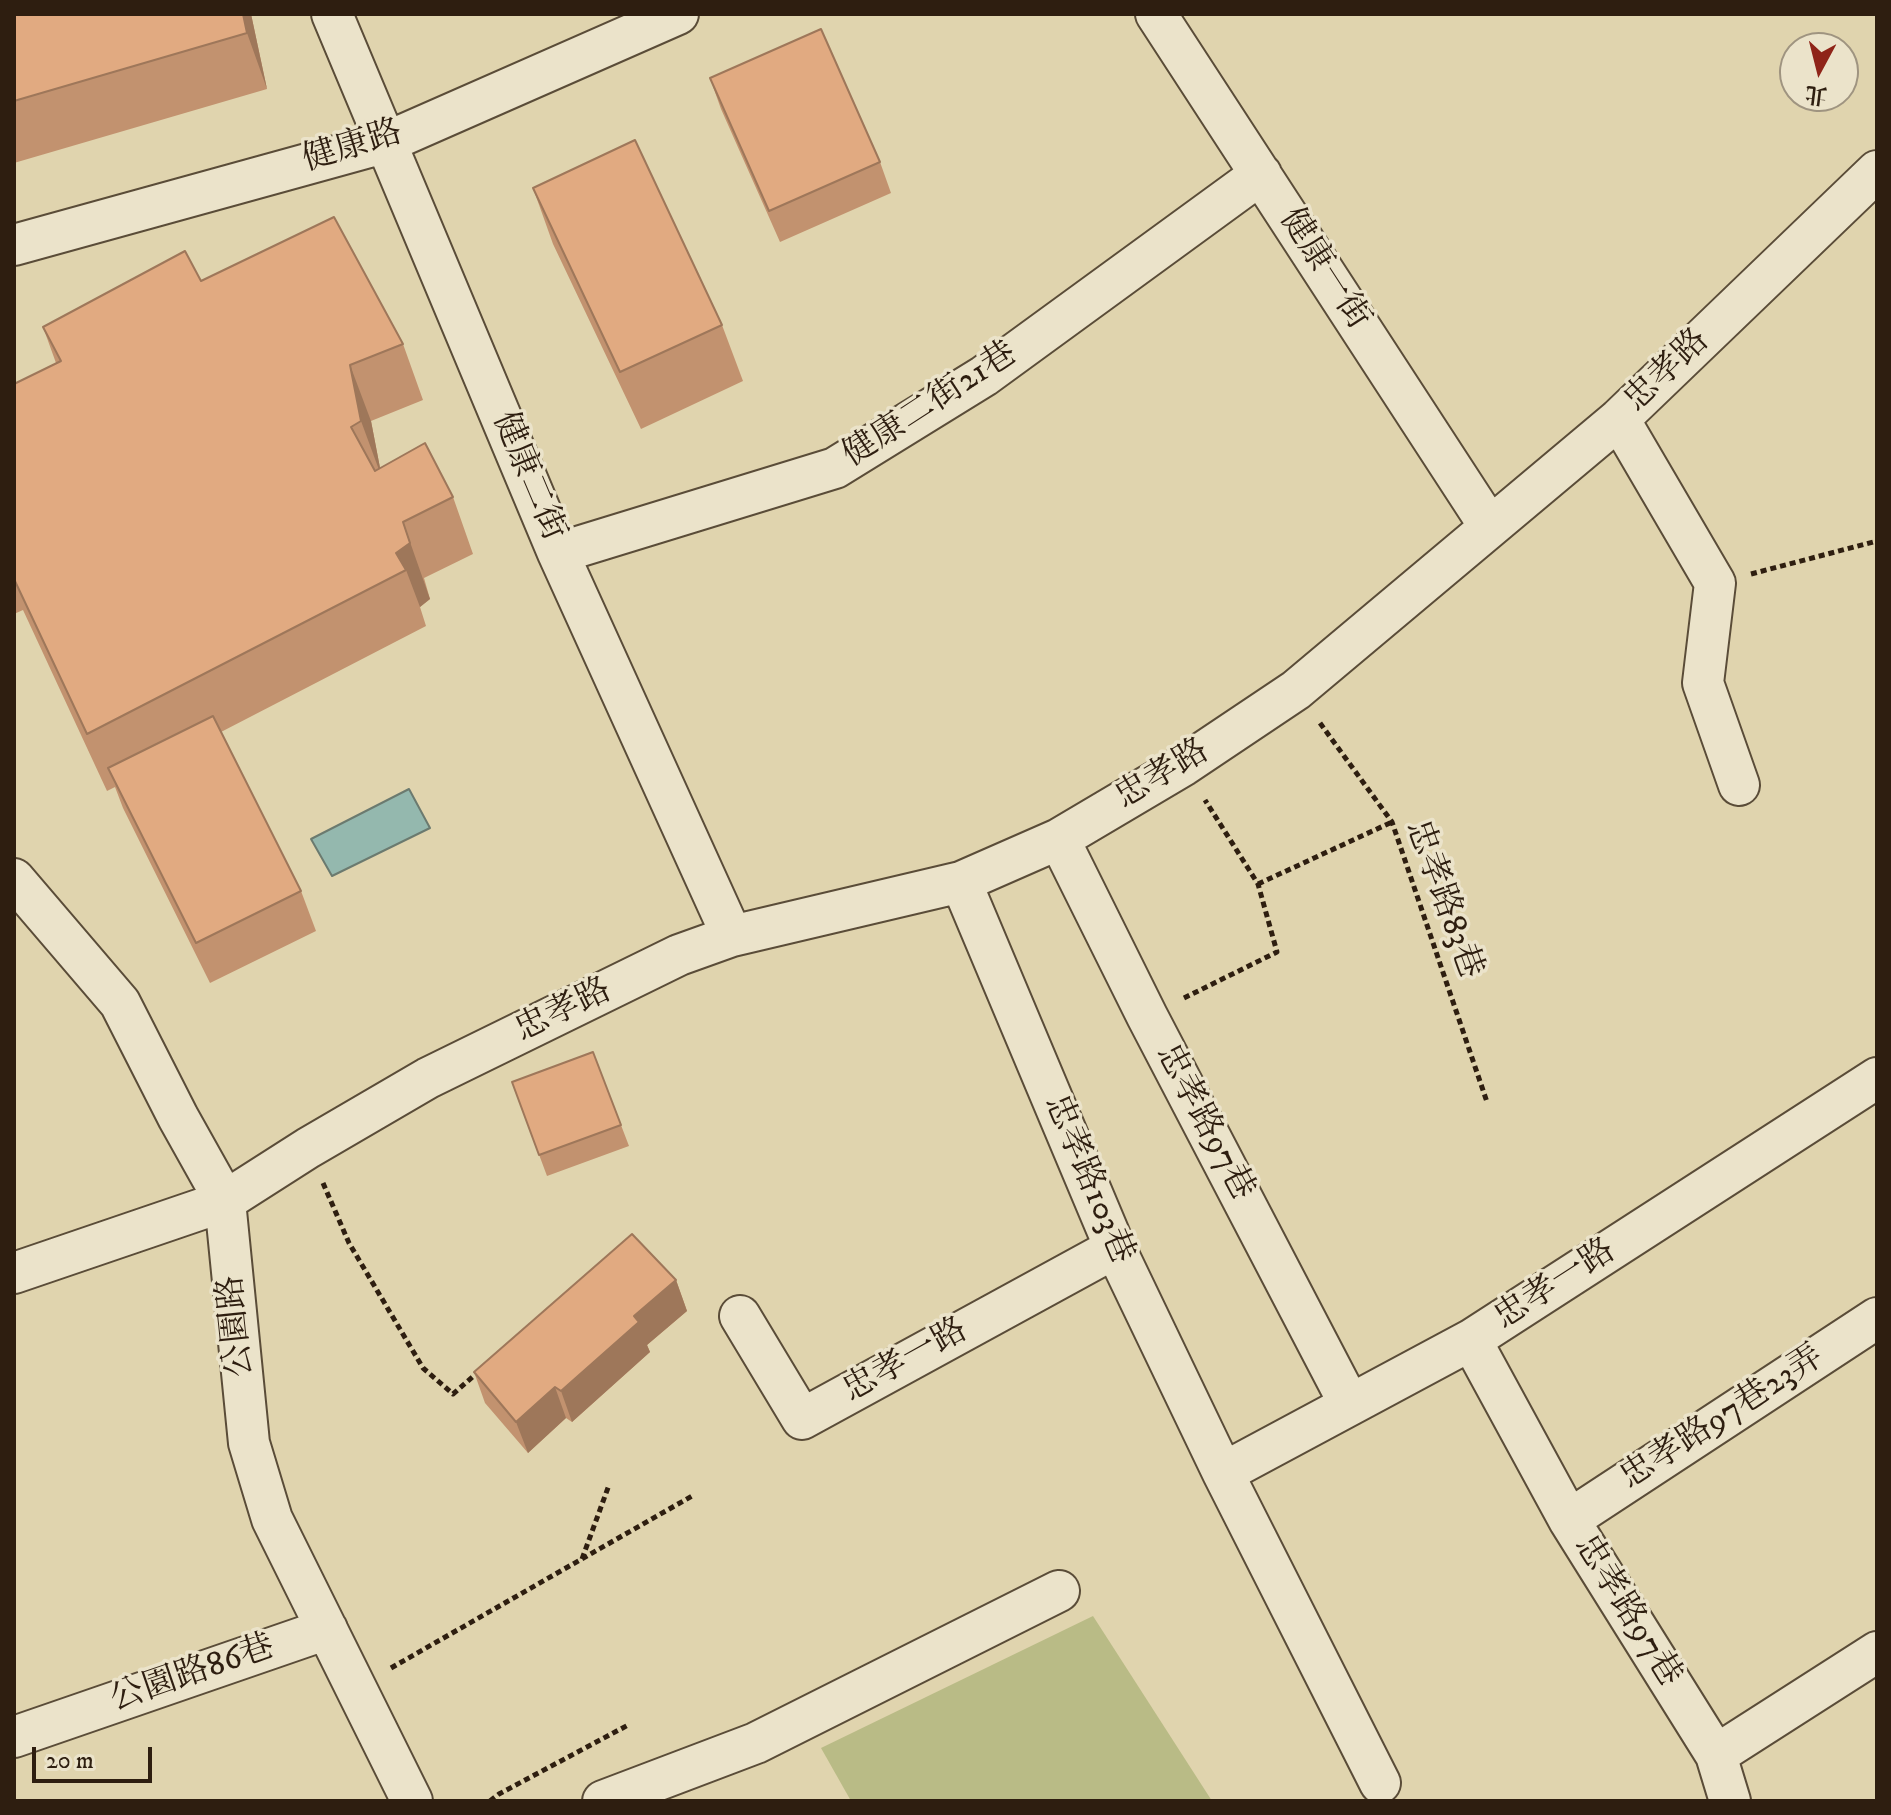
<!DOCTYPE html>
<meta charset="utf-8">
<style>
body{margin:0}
#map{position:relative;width:1891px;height:1815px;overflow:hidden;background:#e0d4ae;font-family:"IM FELL DW Pica","Noto Serif TC",serif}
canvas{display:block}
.frame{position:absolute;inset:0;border:16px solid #2e1e10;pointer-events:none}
.north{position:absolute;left:1779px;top:32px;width:80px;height:80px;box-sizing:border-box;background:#ebe3ca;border:2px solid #9f9480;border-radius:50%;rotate:187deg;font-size:22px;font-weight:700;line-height:32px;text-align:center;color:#2e1e10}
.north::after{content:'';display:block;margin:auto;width:28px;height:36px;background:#8f2418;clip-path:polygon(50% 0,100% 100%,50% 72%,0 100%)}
.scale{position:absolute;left:32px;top:1747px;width:120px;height:36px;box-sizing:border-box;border:4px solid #2e1e10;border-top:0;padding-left:10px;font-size:24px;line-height:28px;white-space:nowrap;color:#2e1e10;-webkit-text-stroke:6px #ebe3ca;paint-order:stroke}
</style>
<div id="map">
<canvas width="1891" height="1815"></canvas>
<div class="frame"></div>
<div class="north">北</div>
<div class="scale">20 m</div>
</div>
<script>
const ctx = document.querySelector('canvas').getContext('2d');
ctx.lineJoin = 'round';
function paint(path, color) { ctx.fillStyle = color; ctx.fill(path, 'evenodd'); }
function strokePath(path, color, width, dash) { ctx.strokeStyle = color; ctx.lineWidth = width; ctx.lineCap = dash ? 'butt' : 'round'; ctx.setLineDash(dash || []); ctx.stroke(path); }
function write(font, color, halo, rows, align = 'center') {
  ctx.font = font + ' "IM FELL DW Pica","Noto Serif TC",serif'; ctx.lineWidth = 7; ctx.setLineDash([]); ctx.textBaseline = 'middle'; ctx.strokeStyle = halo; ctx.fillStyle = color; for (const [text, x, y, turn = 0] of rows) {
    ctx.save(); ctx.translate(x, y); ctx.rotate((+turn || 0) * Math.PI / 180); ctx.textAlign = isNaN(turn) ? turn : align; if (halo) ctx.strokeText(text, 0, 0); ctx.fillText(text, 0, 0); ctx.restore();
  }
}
paint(new Path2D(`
 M 1093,1616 L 1212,1801 L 851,1801 L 821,1748 Z`), '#b9bb86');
const water = new Path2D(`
 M 409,789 L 430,828 L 332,876 L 311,839 Z`);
paint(water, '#94b8ae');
strokePath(water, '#6b7a6f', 2);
const minor = new Path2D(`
 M 332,14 L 558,553 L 732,936
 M 1156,14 L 1490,527
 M 14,245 L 387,142 L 678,14
 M 1619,419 L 1715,583 L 1703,683 L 1739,785
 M 558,553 L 835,468 L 984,376 L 1261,174
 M 1059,839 L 1147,1016 L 1350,1405
 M 14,879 L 120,1003 L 178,1117 L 225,1201 L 249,1443 L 272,1519 L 412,1801
 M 961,882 L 1115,1248 L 1223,1473 L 1380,1783
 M 14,1273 L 225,1201 L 308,1148 L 428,1078 L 679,955 L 732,936 L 961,882 L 1059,839 L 1184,765 L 1296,690 L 1619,419 L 1877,171
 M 740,1316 L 802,1419 L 1115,1248
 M 1471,1340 L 1569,1520 L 1716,1755 L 1730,1801
 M 1223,1473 L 1471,1340 L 1877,1078
 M 1569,1520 L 1877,1318
 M 14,1737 L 327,1629
 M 1716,1755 L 1877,1652
 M 603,1801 L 756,1743 L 1059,1591`);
strokePath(minor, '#5a4c38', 44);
strokePath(new Path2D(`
 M 1751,574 L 1877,541
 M 1320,723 L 1392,822 L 1487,1102
 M 1258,884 L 1392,822
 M 1184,998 L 1277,952 L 1258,884 L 1205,800
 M 323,1183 L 349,1243 L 423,1368 L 453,1394 L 477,1373
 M 582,1559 L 609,1485
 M 391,1668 L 692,1496
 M 490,1801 L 499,1794 L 630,1724`), '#2e1e10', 5, [6, 4]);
strokePath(minor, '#ebe3ca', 40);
paint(new Path2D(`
 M 14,14 L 251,14 L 267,89 L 14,163 Z
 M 710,78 L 880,162 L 891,193 L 780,242 L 721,109 Z
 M 533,188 L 722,325 L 743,381 L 641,429 L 553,244 Z
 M 201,281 L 403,344 L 423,400 L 371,421 L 380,468 L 453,497 L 473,554 L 424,578 L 430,599 L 420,607 L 426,626 L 221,732 L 301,891 L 316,931 L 210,983 L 123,808 L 115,787 L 107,791 L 23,610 L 14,614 L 14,384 L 56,363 L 43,327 Z
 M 593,1052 L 629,1146 L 547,1176 L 512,1082 Z
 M 676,1280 L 687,1311 L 647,1345 L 650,1352 L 572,1422 L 566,1418 L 528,1453 L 485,1403 L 474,1372 Z`), '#c2926f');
paint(new Path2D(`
 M 243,14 L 251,14 L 267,89 L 247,33 Z
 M 350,365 L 371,421 L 382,478 L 361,421 Z
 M 403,522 L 430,599 L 420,607 L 406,570 L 396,553 Z
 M 676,1280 L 687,1311 L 647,1345 L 650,1352 L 572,1422 L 561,1391 L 634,1316 Z
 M 555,1387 L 566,1418 L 528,1453 L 516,1422 Z`), '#9e775a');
const building = new Path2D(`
 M 14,14 L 243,14 L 247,33 L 14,101 Z
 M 821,29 L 880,162 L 769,211 L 710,78 Z
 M 635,140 L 722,325 L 620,372 L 533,188 Z
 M 334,217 L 403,344 L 350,365 L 361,421 L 351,427 L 375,471 L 425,443 L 453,497 L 403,522 L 410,543 L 396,553 L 406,570 L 87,734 L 14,579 L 14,384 L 61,361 L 43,327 L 185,251 L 201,281 Z
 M 213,716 L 301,891 L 196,943 L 108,768 Z
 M 593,1052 L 621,1125 L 539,1155 L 512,1082 Z
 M 632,1234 L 676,1280 L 634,1316 L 639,1322 L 561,1391 L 555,1387 L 516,1422 L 474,1372 Z`);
paint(building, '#e1aa81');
strokePath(building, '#9e775a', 2);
write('34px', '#2e1e10', '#ebe3ca', [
 ["健康路",353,148,-17],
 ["健康一街",1323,270,57],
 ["忠孝路",1668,372,-44],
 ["健康二街21巷",931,406,-33],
 ["健康二街",527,477,67],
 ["忠孝路",1163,776,-31],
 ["忠孝路83巷",1442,900,70],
 ["忠孝路",564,1012,-26],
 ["忠孝路97巷",1203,1123,62],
 ["忠孝路103巷",1087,1180,67],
 ["忠孝一路",1556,1286,-33],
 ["公園路",238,1326,-96],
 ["忠孝一路",906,1362,-29],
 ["忠孝路97巷23弄",1723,1419,-33],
 ["忠孝路97巷",1626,1612,58],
 ["公園路86巷",193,1675,-19]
]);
</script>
